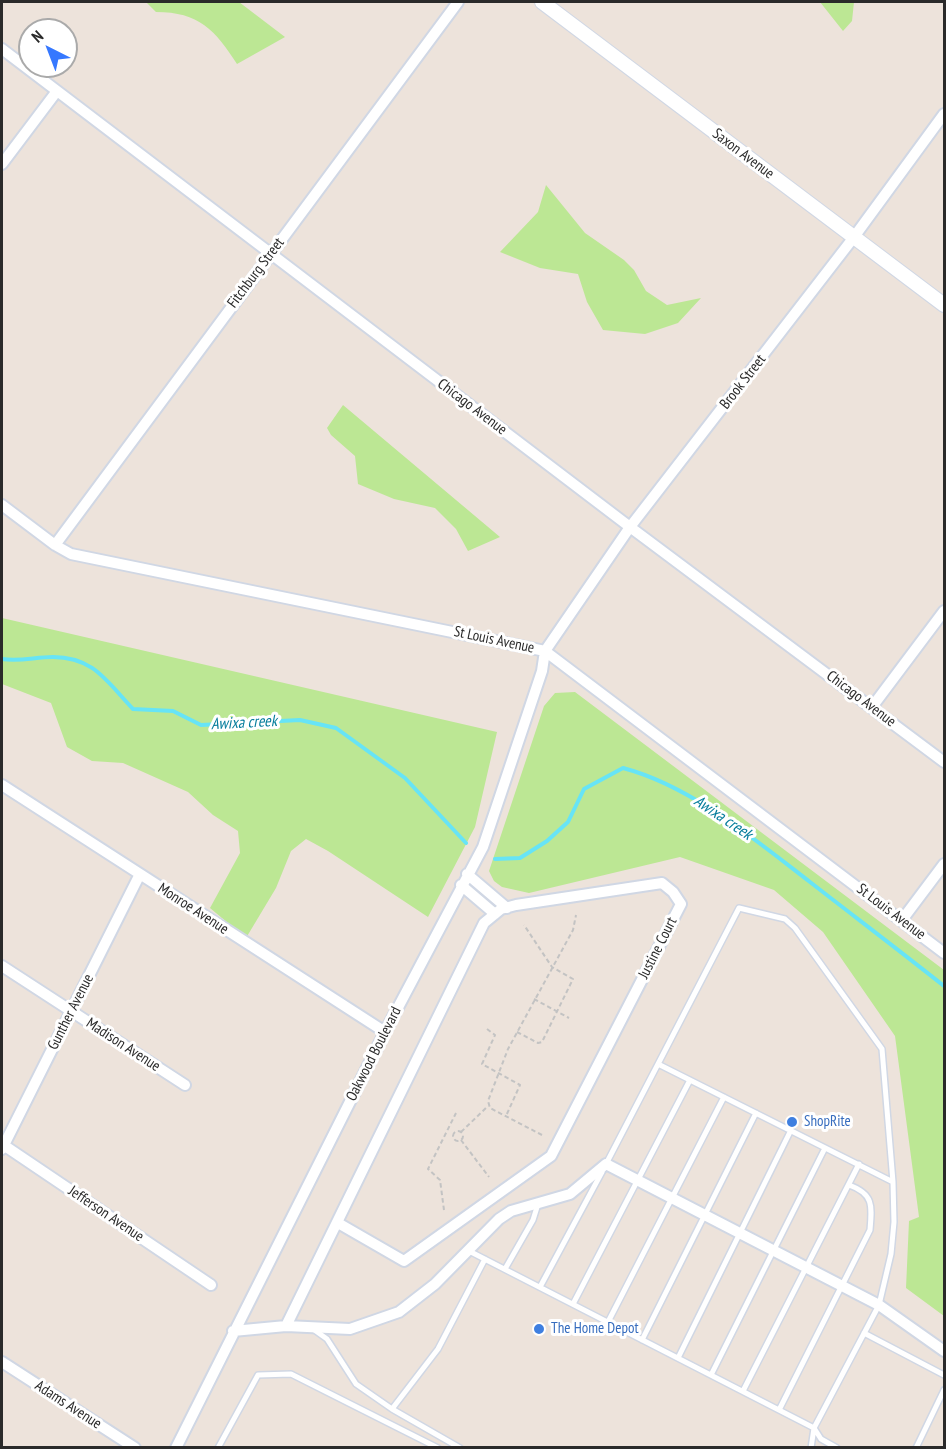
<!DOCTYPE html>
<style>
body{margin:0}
#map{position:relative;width:946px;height:1449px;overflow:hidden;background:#ede3db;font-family:"PT Sans Narrow",sans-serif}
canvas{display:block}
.frame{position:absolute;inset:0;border:3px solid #2a2a2a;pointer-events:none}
.north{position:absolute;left:18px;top:18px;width:60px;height:60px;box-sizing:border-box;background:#fff;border:2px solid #aaa;border-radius:50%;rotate:318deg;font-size:16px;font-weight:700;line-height:24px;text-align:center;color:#2a2a2a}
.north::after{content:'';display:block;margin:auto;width:21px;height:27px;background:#3678ff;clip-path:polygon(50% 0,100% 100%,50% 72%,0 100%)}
</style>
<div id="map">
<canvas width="946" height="1449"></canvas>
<div class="frame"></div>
<div class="north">N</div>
</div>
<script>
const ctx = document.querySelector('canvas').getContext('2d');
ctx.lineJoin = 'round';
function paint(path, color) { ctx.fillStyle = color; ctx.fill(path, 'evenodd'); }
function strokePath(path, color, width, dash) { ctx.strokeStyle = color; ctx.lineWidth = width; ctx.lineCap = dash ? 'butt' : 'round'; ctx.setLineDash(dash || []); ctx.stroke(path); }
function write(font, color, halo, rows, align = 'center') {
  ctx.font = font + ' "PT Sans Narrow",sans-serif'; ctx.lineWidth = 6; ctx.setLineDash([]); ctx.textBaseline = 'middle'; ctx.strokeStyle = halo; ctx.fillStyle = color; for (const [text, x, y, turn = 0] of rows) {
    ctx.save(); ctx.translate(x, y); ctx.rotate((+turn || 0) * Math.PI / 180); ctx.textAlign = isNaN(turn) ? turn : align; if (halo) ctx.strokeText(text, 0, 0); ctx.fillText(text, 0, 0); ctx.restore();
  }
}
paint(new Path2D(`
 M 146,2 L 239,2 L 285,37 L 237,64 C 215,30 199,12 156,12 Z
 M 820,2 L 854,2 L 852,21 L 843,31 Z
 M 546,185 L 585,233 L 624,260 L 634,270 L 646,291 L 667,305 L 701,298 L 678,323 L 645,334 L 603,330 L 587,302 L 578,274 L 540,268 L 500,252 L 538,212 Z
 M 343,405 L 500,537 L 468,551 L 456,529 L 435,508 L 394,499 L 358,484 L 355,456 L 331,435 L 327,428 Z
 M 2,618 L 497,732 L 475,827 L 428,917 L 328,851 L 306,839 L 291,851 L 276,888 L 246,938 L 210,908 L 240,853 L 238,831 L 213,815 L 188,792 L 123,763 L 92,761 L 67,747 L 51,703 L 2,684 Z
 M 575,692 L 944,970 L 944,1316 L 906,1288 L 909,1221 L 919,1217 L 895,1036 L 823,932 L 774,890 L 680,857 L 529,893 L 502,887 L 494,881 L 489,871 L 544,706 L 555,693 Z`), '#bce794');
strokePath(new Path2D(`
 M 2,659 C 20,662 35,657 53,657 C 94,657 107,682 133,709 L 173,711 L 201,725 L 300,720 L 336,728 L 405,778 L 466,843
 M 495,859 L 520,858 L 547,841 L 568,822 L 584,789 L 623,768 C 691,786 754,839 810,882 C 855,917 900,951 944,986`), '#67e4f6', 4);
const service = new Path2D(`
 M 658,1064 L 739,908 L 785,919 L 795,928 L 882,1049 L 893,1182
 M 469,1251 L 814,1428 L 879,1305 L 891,1254 L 894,1222 L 893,1182 L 658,1064 L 606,1164
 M 505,1269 L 533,1220 L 538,1204
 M 540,1287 L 602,1172
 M 573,1304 L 690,1080
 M 608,1322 L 724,1097
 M 313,1329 L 327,1339 L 356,1384 L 392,1409 L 438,1349 L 485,1259
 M 864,1333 L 944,1375
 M 642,1340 L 756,1113
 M 678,1358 L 791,1130
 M 711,1375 L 825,1148
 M 743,1391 L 859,1164
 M 392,1409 L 460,1448
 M 779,1410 L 870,1230 C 872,1206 874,1194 849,1185
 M 218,1448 L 258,1375 L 291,1374 L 438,1448
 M 811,1448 L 814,1428 L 821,1439 L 837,1448
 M 916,1448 L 944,1390`);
const minor = new Path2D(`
 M 2,49 L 630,527 L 944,762
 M 2,164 L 57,91
 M 2,505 L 55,545 L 71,554 L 545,651 L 944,953
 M 55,545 L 458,2
 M 872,707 L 944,611
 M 2,785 L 385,1032
 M 467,874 L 507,908
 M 461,885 L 495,914
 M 902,920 L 944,864
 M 2,966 L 185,1085
 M 2,1144 L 211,1285
 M 2,1149 L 140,874
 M 286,1326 L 484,923 L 501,909 L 516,905 L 662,883 L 673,892 L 681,904 L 551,1156 L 404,1261 L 338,1223
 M 233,1331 L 286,1326 L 350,1329 L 399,1312 L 435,1284 L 499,1219 L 511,1211 L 570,1194 L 606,1164 L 879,1305 L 944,1351
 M 2,1362 L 135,1448
 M 176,1448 L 385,1032 L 483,847 L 542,671 L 545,651 L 630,527 L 854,237 L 944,114`);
const tertiary = new Path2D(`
 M 542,2 L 944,305`);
strokePath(service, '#d0d7e4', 8);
strokePath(minor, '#d0d7e4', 14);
strokePath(tertiary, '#d0d7e4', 16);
strokePath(new Path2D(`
 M 534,999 L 569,1018
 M 487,1029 L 495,1035 L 482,1064 L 520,1085 L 506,1116
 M 517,1032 L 538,1043 L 542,1042 L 573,979 L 552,967 L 524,925
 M453 1136a5 5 0 1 1 10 0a5 5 0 1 1-10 0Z
 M 461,1132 L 487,1107
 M 542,1135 L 490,1108 L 488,1101 L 508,1049 L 573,930 L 576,915
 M 461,1140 L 489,1177
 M 444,1210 L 440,1180 L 428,1169 L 456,1113`), '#c3c3c3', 2, [4.5, 3]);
strokePath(service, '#fff', 5);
strokePath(minor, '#fff', 10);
strokePath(tertiary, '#fff', 14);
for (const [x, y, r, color] of [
 [792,1122,6,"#3f7fe0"],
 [539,1329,6,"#3f7fe0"]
]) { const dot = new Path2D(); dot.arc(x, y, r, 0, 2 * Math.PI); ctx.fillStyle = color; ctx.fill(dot); strokePath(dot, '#fff', 2); }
write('15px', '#2a2a2a', '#fff', [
 ["Saxon Avenue",743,154,37],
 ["Fitchburg Street",256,273,-53],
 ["Brook Street",743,382,-52],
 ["Chicago Avenue",472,407,37],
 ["St Louis Avenue",494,640,12],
 ["Chicago Avenue",861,699,37],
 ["Monroe Avenue",193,909,33],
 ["St Louis Avenue",891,912,37],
 ["Justine Court",658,948,-63],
 ["Gunther Avenue",71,1012,-63],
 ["Madison Avenue",123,1045,33],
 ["Oakwood Boulevard",374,1054,-63],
 ["Jefferson Avenue",106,1214,34],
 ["Adams Avenue",68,1405,33]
]);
write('15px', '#366cbe', '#fff', [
 ["ShopRite",804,1122],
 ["The Home Depot",551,1329]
], 'left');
write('italic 16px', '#067d9c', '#fff', [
 ["Awixa creek",244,723,-3],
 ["Awixa creek",723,818,34]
]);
</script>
